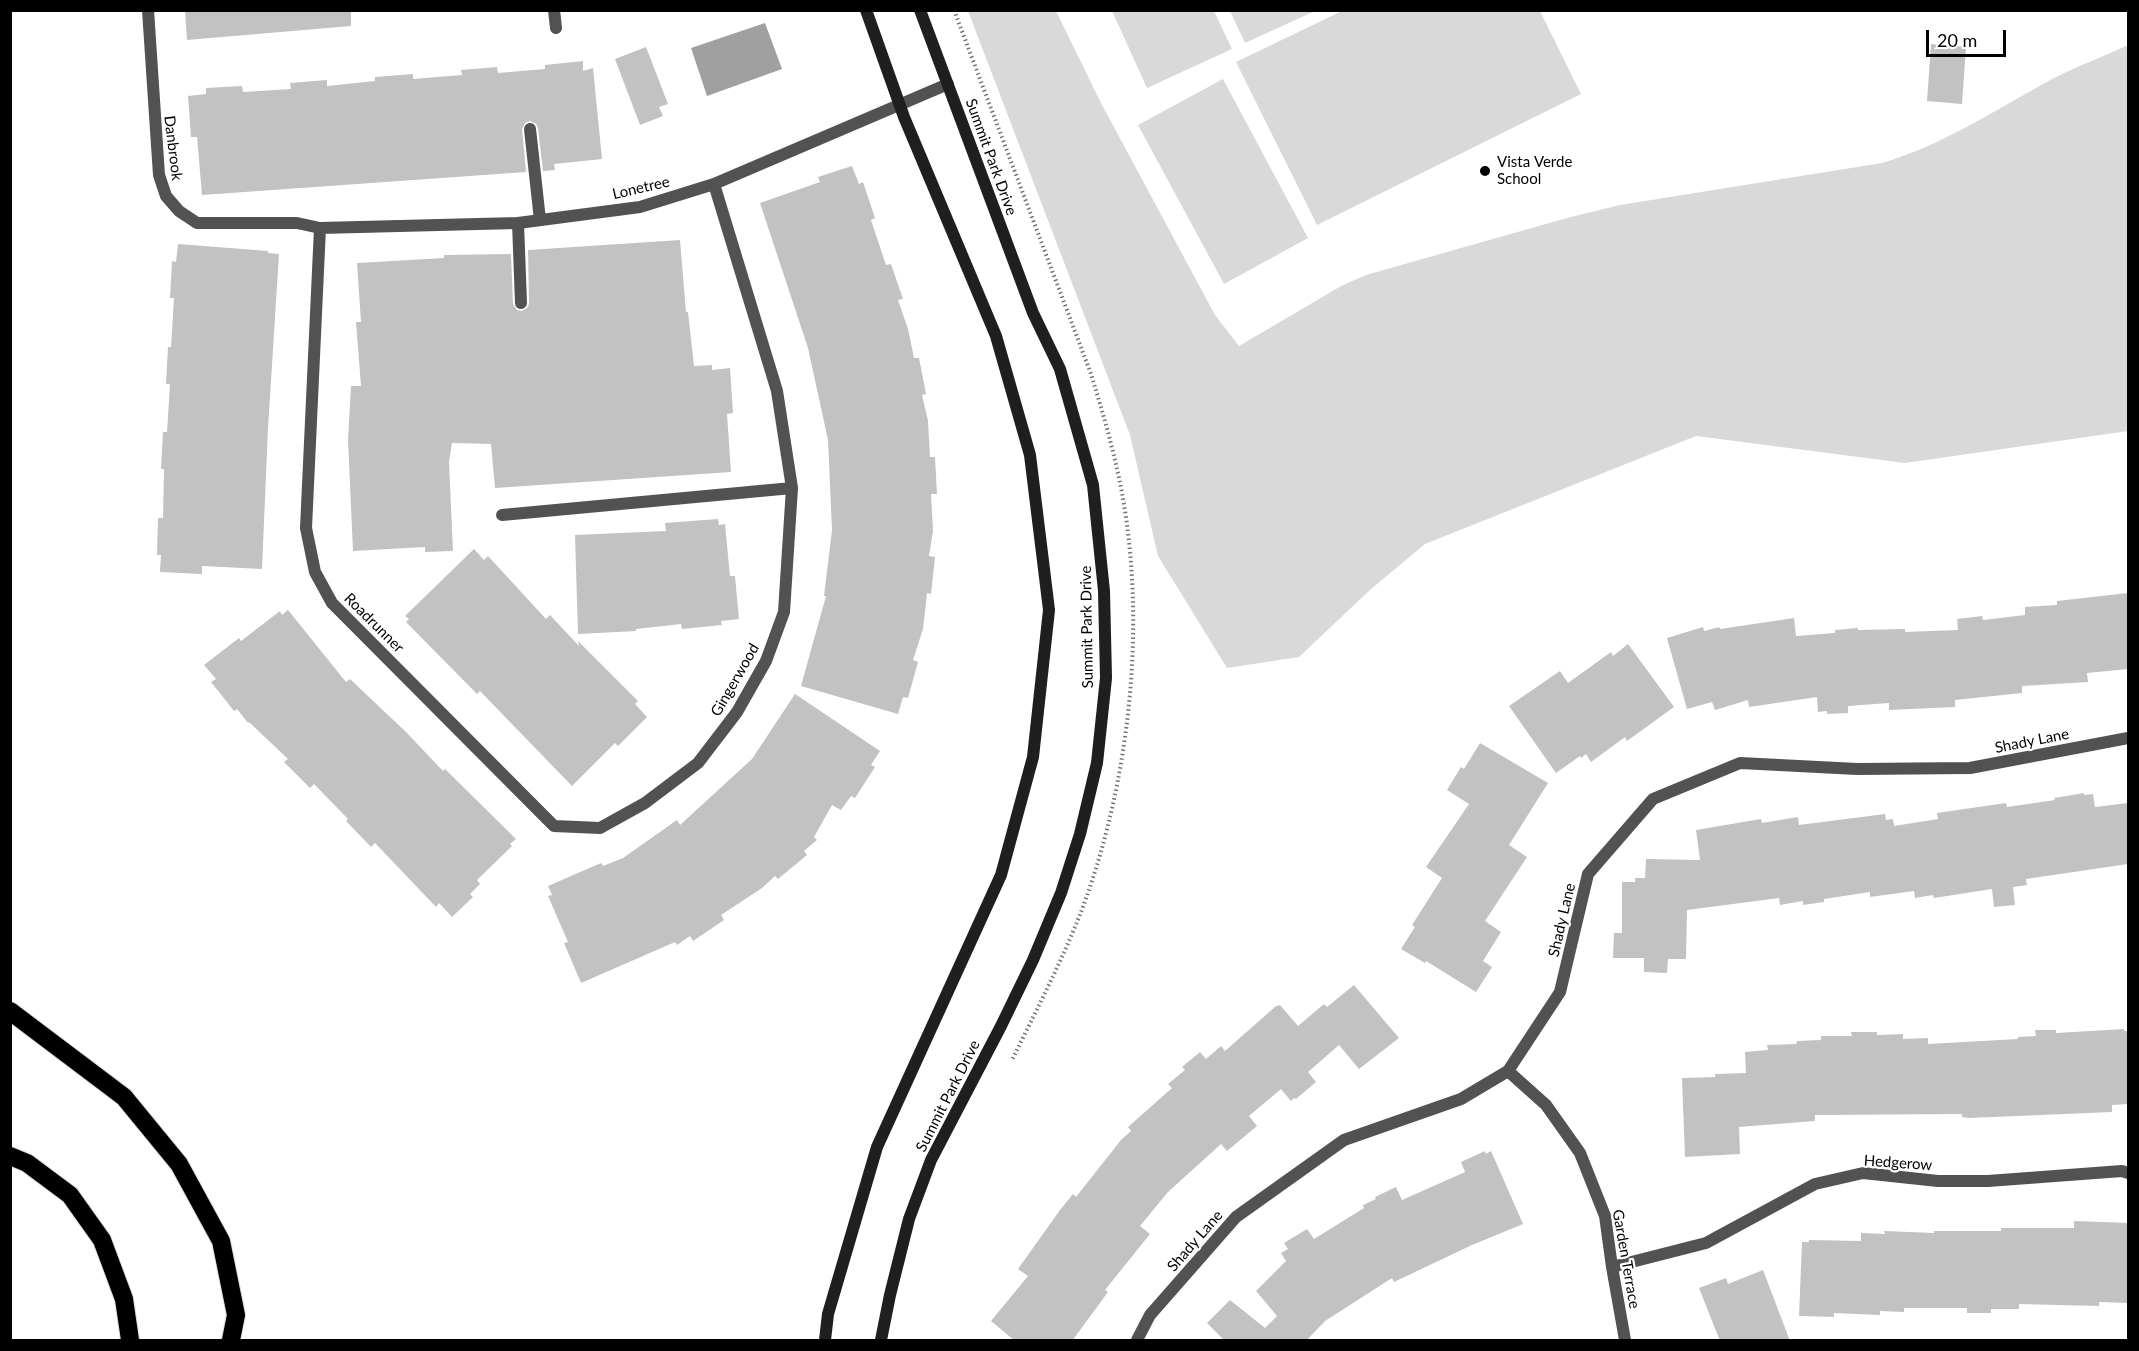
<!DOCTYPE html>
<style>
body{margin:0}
#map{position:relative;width:2139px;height:1351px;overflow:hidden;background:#fff;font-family:Lato,sans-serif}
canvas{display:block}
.frame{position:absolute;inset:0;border:12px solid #000;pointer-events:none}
.scale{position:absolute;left:1926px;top:30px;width:80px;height:27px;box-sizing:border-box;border:3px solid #000;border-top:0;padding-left:8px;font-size:18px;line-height:21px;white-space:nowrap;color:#000;-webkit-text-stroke:4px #fff;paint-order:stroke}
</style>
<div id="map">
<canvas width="2139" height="1351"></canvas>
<div class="frame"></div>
<div class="scale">20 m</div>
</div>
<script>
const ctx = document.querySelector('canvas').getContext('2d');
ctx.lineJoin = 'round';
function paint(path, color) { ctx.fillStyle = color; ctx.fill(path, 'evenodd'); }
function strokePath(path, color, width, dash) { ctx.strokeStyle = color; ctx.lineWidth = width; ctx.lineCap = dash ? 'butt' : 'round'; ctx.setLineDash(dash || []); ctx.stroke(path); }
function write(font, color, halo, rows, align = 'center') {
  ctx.font = font + ' Lato,sans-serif'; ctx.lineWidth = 4.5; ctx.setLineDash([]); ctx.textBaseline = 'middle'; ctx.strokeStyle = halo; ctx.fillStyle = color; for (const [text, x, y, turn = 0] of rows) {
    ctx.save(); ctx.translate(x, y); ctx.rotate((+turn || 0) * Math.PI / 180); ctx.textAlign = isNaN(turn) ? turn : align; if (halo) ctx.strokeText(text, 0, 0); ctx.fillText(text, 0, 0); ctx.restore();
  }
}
paint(new Path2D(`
 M 968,11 L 1056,11 L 1101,103 L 1215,315 L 1239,346 L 1341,286 L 1366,275 L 1567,218 L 1620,205 L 1882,163 C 1946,144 1998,108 2056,77 C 2080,65 2105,56 2128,45 L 2128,431 L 1905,463 L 1696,436 L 1425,544 L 1370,590 L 1299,657 L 1227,668 L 1158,556 L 1130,435 Z
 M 1112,11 L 1214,11 L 1232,49 L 1147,88 Z
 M 1230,11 L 1315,11 L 1245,43 Z
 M 1342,11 L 1540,11 L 1581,94 L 1317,225 L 1236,62 Z
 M 1223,79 L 1308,238 L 1224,284 L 1138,125 Z`), '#d9d9d9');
paint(new Path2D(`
 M 765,23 L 782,69 L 707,96 L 691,48 Z`), '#a0a0a0');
paint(new Path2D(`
 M 185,10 L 351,10 L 351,26 L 187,40 Z
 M 1931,44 L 1966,47 L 1962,104 L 1927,101 Z
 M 646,47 L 668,104 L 659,107 L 663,116 L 640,125 L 615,59 Z
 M 583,61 L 583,71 L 593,68 L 602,159 L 554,164 L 555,170 L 543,171 L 538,128 L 536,124 L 530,121 L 525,123 L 522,129 L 526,172 L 202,195 L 197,137 L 191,137 L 188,96 L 206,94 L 206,88 L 242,86 L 243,92 L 291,89 L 290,83 L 327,80 L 327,86 L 375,81 L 375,77 L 413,74 L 413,79 L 462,75 L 461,70 L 497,67 L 498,73 L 545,69 L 545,65 Z
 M 852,166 L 859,184 L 863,182 L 875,218 L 871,220 L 886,265 L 891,264 L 903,299 L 898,300 L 908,329 L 914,358 L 919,358 L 926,394 L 922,395 L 928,421 L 930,457 L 935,457 L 937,494 L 931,494 L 933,531 L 929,556 L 935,557 L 931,594 L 927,593 L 923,629 L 913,660 L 918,662 L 908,698 L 903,697 L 898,714 L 801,686 L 826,596 L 824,596 L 832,530 L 828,440 L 808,348 L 760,203 L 820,182 L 818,177 Z
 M 680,240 L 686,312 L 688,312 L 694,366 L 712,365 L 712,370 L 730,368 L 733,413 L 727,414 L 731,472 L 495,488 L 491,444 L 452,443 L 449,462 L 453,551 L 425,552 L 425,547 L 353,551 L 348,440 L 351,386 L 361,386 L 356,322 L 361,322 L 357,263 L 444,258 L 444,255 L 511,254 L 513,304 L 517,310 L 522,311 L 528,307 L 529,303 L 528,250 Z
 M 178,244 L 268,251 L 268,253 L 279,254 L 268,428 L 262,569 L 202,566 L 202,574 L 160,572 L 161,555 L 157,555 L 158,518 L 163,518 L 164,469 L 161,469 L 163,432 L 167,432 L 170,384 L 166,384 L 168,347 L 171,347 L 174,298 L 170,298 L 172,261 L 176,262 Z
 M 718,519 L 719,525 L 725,524 L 730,576 L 735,576 L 739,619 L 721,621 L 722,625 L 682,629 L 681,624 L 636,629 L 636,631 L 578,634 L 575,535 L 666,531 L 665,523 Z
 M 474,549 L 484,560 L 488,556 L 546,619 L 550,615 L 579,646 L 578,641 L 638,701 L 635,704 L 647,717 L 618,746 L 615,743 L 572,786 L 480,691 L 477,694 L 406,622 L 409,619 L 405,616 Z
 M 2128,593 L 2128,669 L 2087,673 L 2088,682 L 2022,686 L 2022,693 L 1955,700 L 1955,707 L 1889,710 L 1889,703 L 1848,706 L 1848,713 L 1827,714 L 1827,711 L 1818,712 L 1817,697 L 1749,707 L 1748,700 L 1715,710 L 1712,702 L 1687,709 L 1667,638 L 1703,627 L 1704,631 L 1719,627 L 1720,629 L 1794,618 L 1796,636 L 1835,633 L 1835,630 L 1858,628 L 1858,630 L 1905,629 L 1905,632 L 1958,630 L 1957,619 L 1982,616 L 1983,620 L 2025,615 L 2025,607 L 2057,605 L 2057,601 Z
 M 288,610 L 346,682 L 350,679 L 406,732 L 443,771 L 445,769 L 516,839 L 510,844 L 512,846 L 477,880 L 480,884 L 470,894 L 473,897 L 452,917 L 439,903 L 436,907 L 375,843 L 371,847 L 346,821 L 348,819 L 314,784 L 310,788 L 284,762 L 288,759 L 249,722 L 248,723 L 237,709 L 234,711 L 211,682 L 216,679 L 204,665 L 239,638 L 241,641 L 280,611 L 282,615 Z
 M 1628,644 L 1674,707 L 1627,741 L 1625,737 L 1591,762 L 1586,754 L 1581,758 L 1580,756 L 1556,773 L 1509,706 L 1560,671 L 1568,683 L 1611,652 L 1613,656 Z
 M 795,694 L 880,751 L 871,765 L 875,767 L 855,798 L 851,796 L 841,810 L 832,805 L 814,837 L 817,840 L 804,851 L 807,855 L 778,879 L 775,876 L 762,888 L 721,915 L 724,920 L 693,941 L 690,936 L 677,945 L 675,942 L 581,983 L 564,943 L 568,942 L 548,896 L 552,895 L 548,886 L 601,863 L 603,866 L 623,858 L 677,820 L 680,825 L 752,759 Z
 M 1480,743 L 1548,783 L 1509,845 L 1527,857 L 1485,921 L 1501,932 L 1483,961 L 1492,967 L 1476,992 L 1426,961 L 1425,963 L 1401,949 L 1415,927 L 1412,925 L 1442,878 L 1426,867 L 1469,804 L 1447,790 L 1461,767 L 1464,769 Z
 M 2084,793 L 2084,795 L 2093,794 L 2095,807 L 2128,803 L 2128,864 L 2026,879 L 2027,885 L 2013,887 L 2015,905 L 1994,907 L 1992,889 L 1934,898 L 1933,895 L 1915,898 L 1914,891 L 1870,897 L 1870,892 L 1824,899 L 1824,902 L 1803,905 L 1803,901 L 1780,905 L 1779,898 L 1687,910 L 1686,959 L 1668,959 L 1667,973 L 1644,972 L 1644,958 L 1613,958 L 1614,933 L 1622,933 L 1622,882 L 1635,882 L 1635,878 L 1645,878 L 1646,859 L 1700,860 L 1696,830 L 1761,819 L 1762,823 L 1798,817 L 1799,825 L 1885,814 L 1886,820 L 1893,819 L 1894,826 L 1938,819 L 1937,813 L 2006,803 L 2007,807 L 2055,800 L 2054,798 Z
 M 1354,985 L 1399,1038 L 1359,1069 L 1339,1045 L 1308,1072 L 1316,1082 L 1296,1099 L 1294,1098 L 1291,1101 L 1281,1089 L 1249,1116 L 1257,1126 L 1227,1151 L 1221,1144 L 1168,1192 L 1140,1226 L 1150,1234 L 1105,1290 L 1108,1292 L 1072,1341 L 1015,1341 L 991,1321 L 1028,1276 L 1018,1269 L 1060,1210 L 1073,1194 L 1076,1197 L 1121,1140 L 1131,1131 L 1128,1127 L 1172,1088 L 1168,1084 L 1185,1070 L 1182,1067 L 1200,1052 L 1206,1059 L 1221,1046 L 1225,1051 L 1276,1006 L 1280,1005 L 1298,1026 L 1324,1004 L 1327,1007 Z
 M 2124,1029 L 2124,1031 L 2128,1031 L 2128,1104 L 2112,1105 L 2112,1112 L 1969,1118 L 1962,1117 L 1962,1114 L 1815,1115 L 1815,1121 L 1739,1127 L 1740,1154 L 1685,1157 L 1682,1078 L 1715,1077 L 1715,1074 L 1746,1073 L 1745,1052 L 1768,1050 L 1767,1045 L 1796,1044 L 1797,1041 L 1821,1040 L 1821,1036 L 1852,1036 L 1851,1032 L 1877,1032 L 1877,1035 L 1903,1034 L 1903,1039 L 1928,1038 L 1928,1044 L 2018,1039 L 2018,1037 L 2036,1036 L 2035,1030 L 2056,1030 L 2056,1033 Z
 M 1485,1151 L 1486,1154 L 1491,1151 L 1523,1224 L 1472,1245 L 1394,1282 L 1392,1278 L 1325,1321 L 1306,1341 L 1225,1341 L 1207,1323 L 1230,1300 L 1265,1328 L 1277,1316 L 1256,1291 L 1286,1261 L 1281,1253 L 1288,1249 L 1284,1243 L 1307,1229 L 1314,1239 L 1364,1208 L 1363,1205 L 1376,1199 L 1375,1197 L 1396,1187 L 1402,1200 L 1465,1172 L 1461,1162 Z
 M 2074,1221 L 2128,1223 L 2128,1303 L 2099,1302 L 2099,1306 L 2019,1304 L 2019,1309 L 1991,1309 L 1991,1313 L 1967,1313 L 1967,1308 L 1904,1308 L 1904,1312 L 1880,1311 L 1880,1315 L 1834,1313 L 1834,1317 L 1799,1316 L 1802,1242 L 1809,1242 L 1809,1240 L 1861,1241 L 1861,1233 L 1885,1234 L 1884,1231 L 1934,1233 L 1934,1231 L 2001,1231 L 2001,1228 L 2074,1228 Z
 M 1763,1270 L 1790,1341 L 1720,1341 L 1699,1288 L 1726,1278 L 1728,1284 Z`), '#c2c2c2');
const highway = new Path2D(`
 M 10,1011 L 124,1097 L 179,1164 L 221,1241 L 236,1315 L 231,1340
 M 10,1156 L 27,1163 L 70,1195 L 102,1240 L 124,1299 L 130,1340`);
strokePath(highway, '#dbdbdb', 20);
strokePath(new Path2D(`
 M 954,10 L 1091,374 C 1107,426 1122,479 1128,533 C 1143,656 1125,796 1081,912 C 1062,961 1035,1013 1012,1060`), '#747474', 4, [1.5, 3]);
strokePath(new Path2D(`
 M 530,129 L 540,220
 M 518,223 L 521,303`), '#525252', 12);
strokePath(new Path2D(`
 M 148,10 L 159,175 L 166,196 L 179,211 L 197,223 L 297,223 L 320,228 L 518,223 L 640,207 L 714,184 L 948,84
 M 554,10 L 556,28
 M 320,228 L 306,528 L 315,572 L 332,603 L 554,826 L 600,828 L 645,803 L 698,763 L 737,712 L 766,661 L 784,612 L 792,488 L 777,391 L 714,184
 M 502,515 L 792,488
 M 1508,1071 L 1546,1105 L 1580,1153 L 1605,1216 L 1612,1267 L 1625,1340
 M 1612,1267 L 1706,1243 L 1815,1184 L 1863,1173 L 1938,1181 L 1988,1181 L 2122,1171 L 2128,1173
 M 1137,1340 L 1150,1315 L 1236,1217 L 1344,1140 L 1461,1099 L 1508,1071 L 1560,992 L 1588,874 L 1653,799 L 1740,763 L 1857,769 L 1970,768 L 2128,738`), '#525252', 12);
strokePath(new Path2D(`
 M 825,1340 L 828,1314 L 877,1147 L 1001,875 L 1033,757 L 1049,610 L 1030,455 L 996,336 L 904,117 L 866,10
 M 881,1340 L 890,1295 L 909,1219 L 931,1160 L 1001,1026 L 1033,960 L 1061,893 L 1080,834 L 1097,763 L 1106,678 L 1104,591 L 1093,485 L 1060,369 L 1033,313 L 920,10`), '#1f1f1f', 12);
strokePath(highway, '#000', 18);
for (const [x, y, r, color] of [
 [1485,171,6,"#000"]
]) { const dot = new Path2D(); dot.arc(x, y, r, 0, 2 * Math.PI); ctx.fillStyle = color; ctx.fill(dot); strokePath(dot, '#fff', 2); }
write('15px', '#000', '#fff', [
 ["Danbrook",173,148,83],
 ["Summit Park Drive",991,157,70],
 ["Lonetree",641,188,-13],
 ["Roadrunner",374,623,45],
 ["Summit Park Drive",1087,627,-91],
 ["Gingerwood",735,680,-60],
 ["Shady Lane",2032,741,-11],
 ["Shady Lane",1562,920,-77],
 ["Summit Park Drive",948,1096,-63],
 ["Hedgerow",1898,1163,4],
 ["Shady Lane",1195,1241,-49],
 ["Garden Terrace",1626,1259,80]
]);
write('15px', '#000', '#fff', [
 ["Vista Verde",1497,162],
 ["School",1497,179]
], 'left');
</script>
